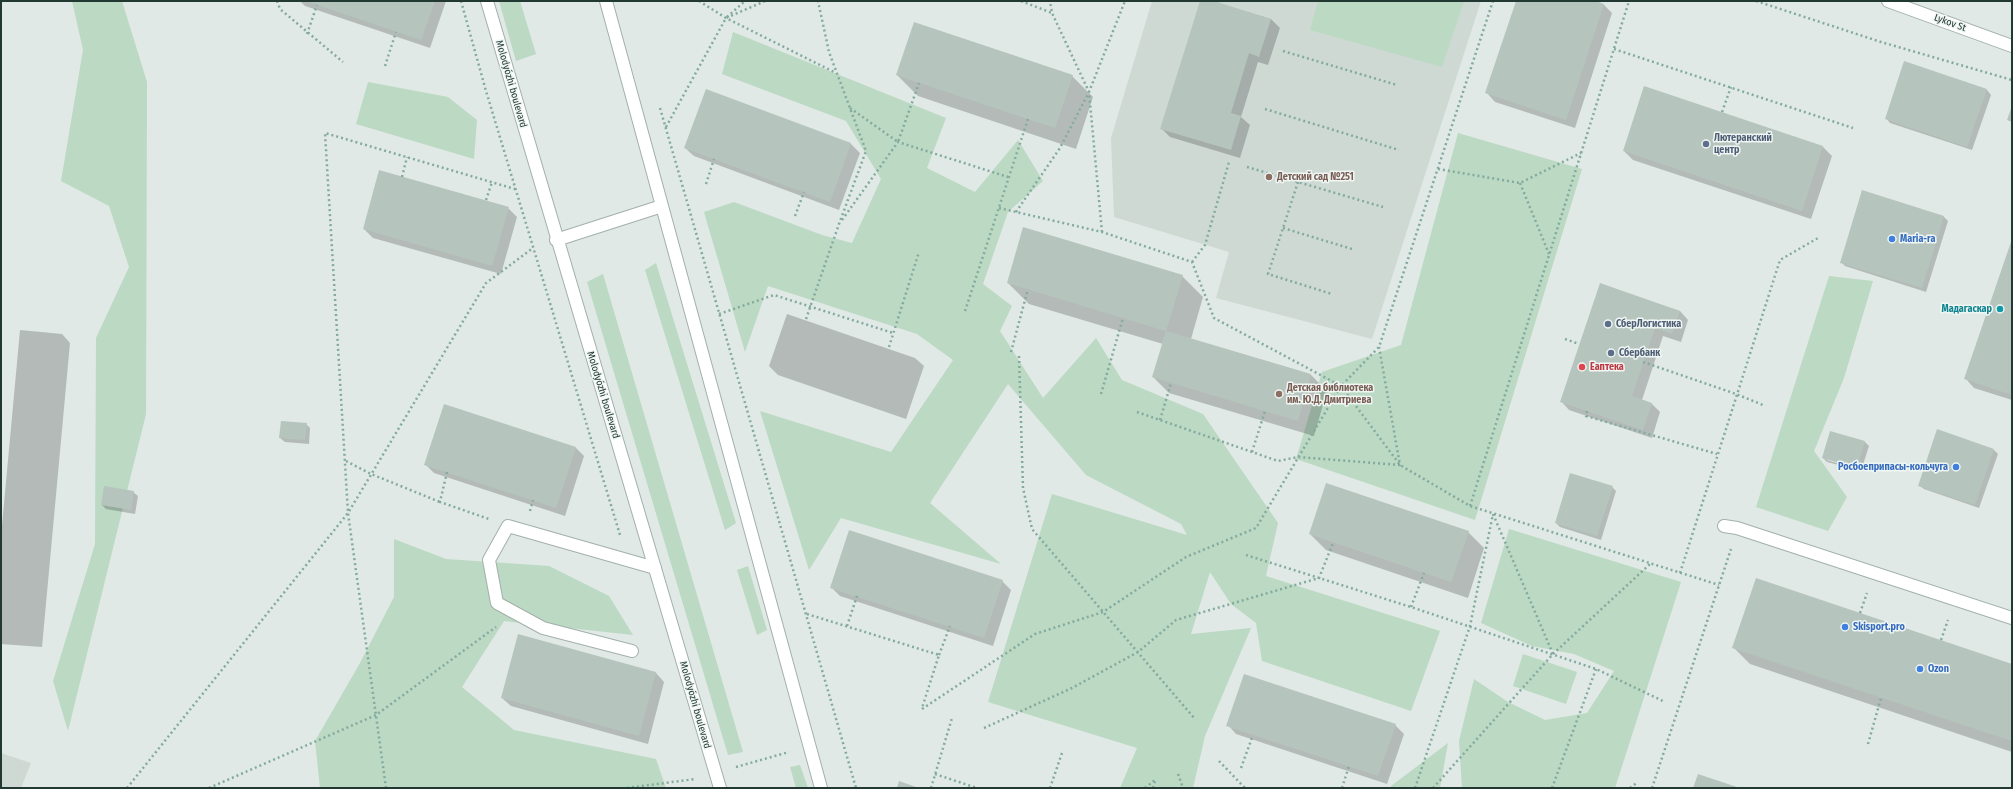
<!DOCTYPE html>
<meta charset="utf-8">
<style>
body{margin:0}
#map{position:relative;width:2013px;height:789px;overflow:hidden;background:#e0e9e5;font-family:"Fira Sans Condensed",sans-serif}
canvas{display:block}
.frame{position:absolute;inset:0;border:2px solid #223833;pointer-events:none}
</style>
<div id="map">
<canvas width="2013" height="789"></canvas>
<div class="frame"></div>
</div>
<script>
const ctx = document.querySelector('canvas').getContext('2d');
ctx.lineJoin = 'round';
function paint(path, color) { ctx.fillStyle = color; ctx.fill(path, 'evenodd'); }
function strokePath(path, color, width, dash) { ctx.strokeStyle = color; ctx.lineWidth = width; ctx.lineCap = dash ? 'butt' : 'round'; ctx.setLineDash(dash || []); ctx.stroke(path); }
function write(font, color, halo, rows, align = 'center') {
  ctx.font = font + ' "Fira Sans Condensed",sans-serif'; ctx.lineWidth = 3; ctx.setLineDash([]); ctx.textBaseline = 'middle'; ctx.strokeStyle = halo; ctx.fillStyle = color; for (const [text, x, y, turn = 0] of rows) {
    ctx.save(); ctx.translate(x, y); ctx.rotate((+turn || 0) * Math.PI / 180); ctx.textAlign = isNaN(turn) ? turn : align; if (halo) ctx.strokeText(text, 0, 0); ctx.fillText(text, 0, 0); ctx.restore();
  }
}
paint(new Path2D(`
 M 1152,1 L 1481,1 L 1372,339 L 1216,298 L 1229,252 L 1114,217 L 1111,138 Z
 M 1,753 L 31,763 L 21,788 L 1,788 Z`), '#ced9d4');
paint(new Path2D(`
 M 72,1 L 122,1 L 147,82 L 146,414 L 68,731 L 53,681 L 95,544 L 96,338 L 129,267 L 109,206 L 61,181 L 83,50 Z
 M 499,1 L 520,1 L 536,54 L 516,61 Z
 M 1318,1 L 1464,1 L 1442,67 L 1310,30 Z
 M 733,32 L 946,118 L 927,168 L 975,192 L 1018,140 L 1043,181 L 1008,212 L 983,284 L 1012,306 L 1000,331 L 1043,398 L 1096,338 L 1122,380 L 1203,414 L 1278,523 L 1266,576 L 1440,631 L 1411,711 L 1262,661 L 1256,623 L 1231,604 L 1210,572 L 1191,634 L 1251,628 L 1205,736 L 1193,788 L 1120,788 L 1137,748 L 988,702 L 1052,494 L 1187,535 L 1181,524 L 1086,475 L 1008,384 L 930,503 L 1001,564 L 841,518 L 809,570 L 760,411 L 891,452 L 953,360 L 917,334 L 768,286 L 745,352 L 704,212 L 734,202 L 822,235 L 852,243 L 881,179 L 846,121 L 722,74 Z
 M 368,82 L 448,97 L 477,120 L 474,159 L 356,124 Z
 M 1458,133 L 1582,169 L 1475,520 L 1296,459 L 1322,372 L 1401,345 Z
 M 656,263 L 736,523 L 725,530 L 645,270 Z
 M 603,274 L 743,752 L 728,755 L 587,282 Z
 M 1829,276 L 1873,281 L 1844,378 L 1814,451 L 1847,497 L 1828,531 L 1756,507 Z
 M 1509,529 L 1681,582 L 1615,788 L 1462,788 L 1459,741 L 1474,679 L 1508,702 L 1545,720 L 1587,713 L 1614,671 L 1574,654 L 1532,646 L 1481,623 Z
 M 394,539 L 446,559 L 549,566 L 609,596 L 633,635 L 504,621 L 462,687 L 514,730 L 656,759 L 666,788 L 320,788 L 315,741 L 360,663 L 394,597 Z
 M 748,566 L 767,630 L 757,635 L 737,570 Z
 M 1523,654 L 1577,672 L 1566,704 L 1513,686 Z
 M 1448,743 L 1440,788 L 1391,788 L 1391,786 Z
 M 800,765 L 808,788 L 796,788 L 790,767 Z`), '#bbd9c3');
paint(new Path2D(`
 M 300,1 L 446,1 L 430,48 L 305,6 Z
 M 1201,1 L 1210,1 L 1271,19 L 1280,28 L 1268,65 L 1258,62 L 1241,117 L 1250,125 L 1240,158 L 1170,137 L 1162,129 Z
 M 1517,1 L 1593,1 L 1604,5 L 1612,13 L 1575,128 L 1495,102 L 1487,93 Z
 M 1905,63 L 1987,90 L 1991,95 L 1972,150 L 1890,123 L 1886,118 Z
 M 897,75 L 1072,76 L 1093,97 L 1076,149 L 918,96 Z
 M 1644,87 L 1823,147 L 1832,156 L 1811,219 L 1633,160 L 1624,151 Z
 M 706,90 L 851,144 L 860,153 L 839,210 L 694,156 L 685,148 Z
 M 1862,192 L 1944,217 L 1948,221 L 1926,292 L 1845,266 L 1841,262 Z
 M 508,208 L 517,217 L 501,274 L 373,238 L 364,229 Z
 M 2012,241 L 2012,400 L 1974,388 L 1966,379 Z
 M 1182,276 L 1203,297 L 1191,339 L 1311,375 L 1327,391 L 1314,436 L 1169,393 L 1153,377 L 1163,344 L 1029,304 L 1008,283 Z
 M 1600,285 L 1680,311 L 1688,320 L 1681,342 L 1663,336 L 1642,400 L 1652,404 L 1660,412 L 1652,438 L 1569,410 L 1561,401 Z
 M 787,314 L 915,358 L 924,366 L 906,419 L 778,375 L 769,366 Z
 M 20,330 L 62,334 L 70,343 L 42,647 L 1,644 L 1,536 Z
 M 306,424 L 310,428 L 309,444 L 285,442 L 280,438 Z
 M 1865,442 L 1869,446 L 1862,468 L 1827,458 L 1827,460 L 1862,471 L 1827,462 L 1823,458 Z
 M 576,448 L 584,456 L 565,516 L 434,473 L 426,465 Z
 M 1994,450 L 1998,454 L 1979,508 L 1924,489 L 1919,485 Z
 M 1612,487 L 1616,491 L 1601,540 L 1560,527 L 1556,523 Z
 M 133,492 L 138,496 L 135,514 L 106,509 L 102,505 Z
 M 1468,532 L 1484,548 L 1468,598 L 1326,550 L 1310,534 Z
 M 1002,581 L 1011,590 L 993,646 L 840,596 L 831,587 Z
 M 1733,647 L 2012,665 L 2012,752 L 1750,664 Z
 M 656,673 L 664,682 L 648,744 L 511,706 L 502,698 Z
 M 1228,725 L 1395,725 L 1404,734 L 1387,784 L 1236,734 Z`), '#0003');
paint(new Path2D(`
 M 306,1 L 435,1 L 421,40 Z
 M 1200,1 L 1214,1 L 1271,19 L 1259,57 L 1249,53 L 1231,113 L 1241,116 L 1231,150 L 1160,129 Z
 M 1516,1 L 1596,1 L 1604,4 L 1566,120 L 1485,93 Z
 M 914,22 L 1073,75 L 1055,128 L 896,75 Z
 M 1904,61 L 1987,89 L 1967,147 L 1885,119 Z
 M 1644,86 L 1823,146 L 1802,211 L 1623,151 Z
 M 706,89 L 851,143 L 830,202 L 684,148 Z
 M 2012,106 L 2012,122 L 2007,120 Z
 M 379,170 L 509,207 L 492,266 L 363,229 Z
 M 1862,190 L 1944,216 L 1922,288 L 1840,263 Z
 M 1023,227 L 1183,275 L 1166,331 L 1311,374 L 1298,421 L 1152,377 L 1166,331 L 1007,283 Z
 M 2012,239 L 2012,395 L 1964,379 Z
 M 1600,283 L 1680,311 L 1672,334 L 1655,328 L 1632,396 L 1652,403 L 1643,430 L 1560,402 Z
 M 444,404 L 576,447 L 556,508 L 424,465 Z
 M 281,421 L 307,423 L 305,440 L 279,438 Z
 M 1937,429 L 1994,449 L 1975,505 L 1918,486 Z
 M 1830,431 L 1865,441 L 1857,468 L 1822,458 Z
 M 1570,473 L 1613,486 L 1597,536 L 1555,523 Z
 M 1326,483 L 1469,531 L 1451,582 L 1309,534 Z
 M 104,486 L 134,491 L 131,510 L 101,505 Z
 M 849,530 L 1003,580 L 984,638 L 830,588 Z
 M 1756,578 L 2012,664 L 2012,741 L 1732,648 Z
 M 518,634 L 656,672 L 639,736 L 501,698 Z
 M 1244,674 L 1396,724 L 1378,776 L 1226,726 Z
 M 1698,774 L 1740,788 L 1693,788 Z
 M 899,781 L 919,788 L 897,788 Z`), '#b6c4be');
const lane = new Path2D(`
 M 1724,526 L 1737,528 L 2012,618
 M 632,651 L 543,628 L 497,603 L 489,560 L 508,526 L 655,568`);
const street = new Path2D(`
 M 487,1 L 720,788
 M 606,1 L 821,788
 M 1888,1 L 2012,46
 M 556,240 L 662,206`);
strokePath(lane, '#a3b0ac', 14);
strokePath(street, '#a3b0ac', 14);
strokePath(new Path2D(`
 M 277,1 L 280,9 L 343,62
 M 461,1 L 486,91 L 620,535
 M 699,1 L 726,18 L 836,73
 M 1021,1 L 1052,13
 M 1756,1 L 1881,42 L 2012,80
 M 727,17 L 745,1
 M 307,34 L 317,5
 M 1614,49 L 1853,128
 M 1283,51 L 1397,85
 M 385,66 L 396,32
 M 660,108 L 856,788
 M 850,108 L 898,142 L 919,83
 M 1265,109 L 1399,150
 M 1722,112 L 1731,87
 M 666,127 L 726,18 L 765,1
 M 1247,167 L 1383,207
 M 1438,169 L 1520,183 L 1581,153
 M 402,177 L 407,157
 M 1298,182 L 1268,274 L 1332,294
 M 1520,183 L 1549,254
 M 706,184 L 714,159
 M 486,200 L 492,182
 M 999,208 L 1102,232 L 1192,262 L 1214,318 L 1341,386 L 1400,465 L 1470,506 L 1719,585
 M 1016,212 L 1060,148 L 1089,92 L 1052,13 L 1050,1
 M 795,216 L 804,192
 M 842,220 L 898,142 L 1008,177
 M 1283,228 L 1352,249
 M 1102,232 L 1089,92 L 1125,1
 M 1192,262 L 1205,245 L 1229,162
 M 965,311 L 1028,119
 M 719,314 L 774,295 L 893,333
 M 806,319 L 839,224 L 866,151 L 829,52 L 818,1
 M 1565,339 L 1579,344
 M 889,347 L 919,252
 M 1011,352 L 1028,289
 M 1019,356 L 1023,488 L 1032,529 L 1195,719
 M 1643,362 L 1736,394 L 1763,405
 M 1101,394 L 1123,318
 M 1587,411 L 1586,416 L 1717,454
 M 1137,412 L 1278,461 L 1298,457 L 1400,465 L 1379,347
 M 1160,420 L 1171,383
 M 1252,452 L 1265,411
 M 346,461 L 371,474 L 440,502
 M 447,472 L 440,502 L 489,519
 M 1470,506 L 1629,1
 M 530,511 L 533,500
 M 1246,555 L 1411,607 L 1596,669 L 1665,702
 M 1680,573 L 1780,260 L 1818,238
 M 1411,607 L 1424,573
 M 1860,613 L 1867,593
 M 807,614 L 939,655 L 922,708
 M 847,626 L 857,596
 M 1941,640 L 1948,620
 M 1553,654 L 1650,564
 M 939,655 L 950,626
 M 922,709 L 1035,634 L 1103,612 L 1186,557 L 1256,528 L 1341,386 L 1379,347 L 1493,1
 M 984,728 L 1072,688 L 1138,652 L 1176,620 L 1319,578 L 1333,543
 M 1868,744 L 1881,698
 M 1219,761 L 1245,788
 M 736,767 L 789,752
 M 1241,768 L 1253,735
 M 935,774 L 977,788
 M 1178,774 L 1183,788
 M 127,788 L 348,513 L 486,283 L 533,248
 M 209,788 L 376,715 L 496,627
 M 386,788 L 348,513 L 325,133 L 515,189
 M 627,788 L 695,779
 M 931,788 L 952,718
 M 1050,788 L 1062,753
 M 1145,788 L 1155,780
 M 1153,788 L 1155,781
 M 1342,788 L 1349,766
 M 1415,788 L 1470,626 L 1493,514
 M 1433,788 L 1553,654 L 1493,514
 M 1552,788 L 1596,669
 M 1630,788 L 1638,782
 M 1652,788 L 1731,549`), '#83aa9f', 2.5, [2, 3]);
strokePath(lane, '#fff', 12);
strokePath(street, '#fff', 12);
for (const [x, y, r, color] of [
 [1706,144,4,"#5c6f8a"],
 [1269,177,4,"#8d6e63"],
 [1892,239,4,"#3f7fe0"],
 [2000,309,4,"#0f9aa8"],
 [1608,324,4,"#5c6f8a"],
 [1611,353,4,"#5c6f8a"],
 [1582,367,4,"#e0444e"],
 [1279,394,4,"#8d6e63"],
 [1956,467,4,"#3f7fe0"],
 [1845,627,4,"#3f7fe0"],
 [1920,669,4,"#3f7fe0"]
]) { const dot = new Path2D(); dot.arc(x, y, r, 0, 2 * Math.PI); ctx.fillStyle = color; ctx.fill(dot); strokePath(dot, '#f0f6f3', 1.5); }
write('10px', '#223833', '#f0f6f3', [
 ["Lykov St",1950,23,20],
 ["Molodyózhi boulevard",511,84,74],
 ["Molodyózhi boulevard",603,395,73],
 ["Molodyózhi boulevard",695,705,74]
]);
write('bold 10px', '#4e5e75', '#f0f6f3', [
 ["Лютеранский",1714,138],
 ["центр",1714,150],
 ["СберЛогистика",1616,324],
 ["Сбербанк",1619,353]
], 'left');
write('bold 10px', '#785e54', '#f0f6f3', [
 ["Детский сад №251",1277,177],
 ["Детская библиотека",1287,388],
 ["им. Ю.Д. Дмитриева",1287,400]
], 'left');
write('bold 10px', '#366cbe', '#f0f6f3', [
 ["Maria-ra",1900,239],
 ["Росбоеприпасы-кольчуга",1948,467,"right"],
 ["Skisport.pro",1853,627],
 ["Ozon",1928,669]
], 'left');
write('bold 10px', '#0d838f', '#f0f6f3', [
 ["Мадагаскар",1992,309]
], 'right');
write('bold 10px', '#be3a42', '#f0f6f3', [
 ["Еаптека",1590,367]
], 'left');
</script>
